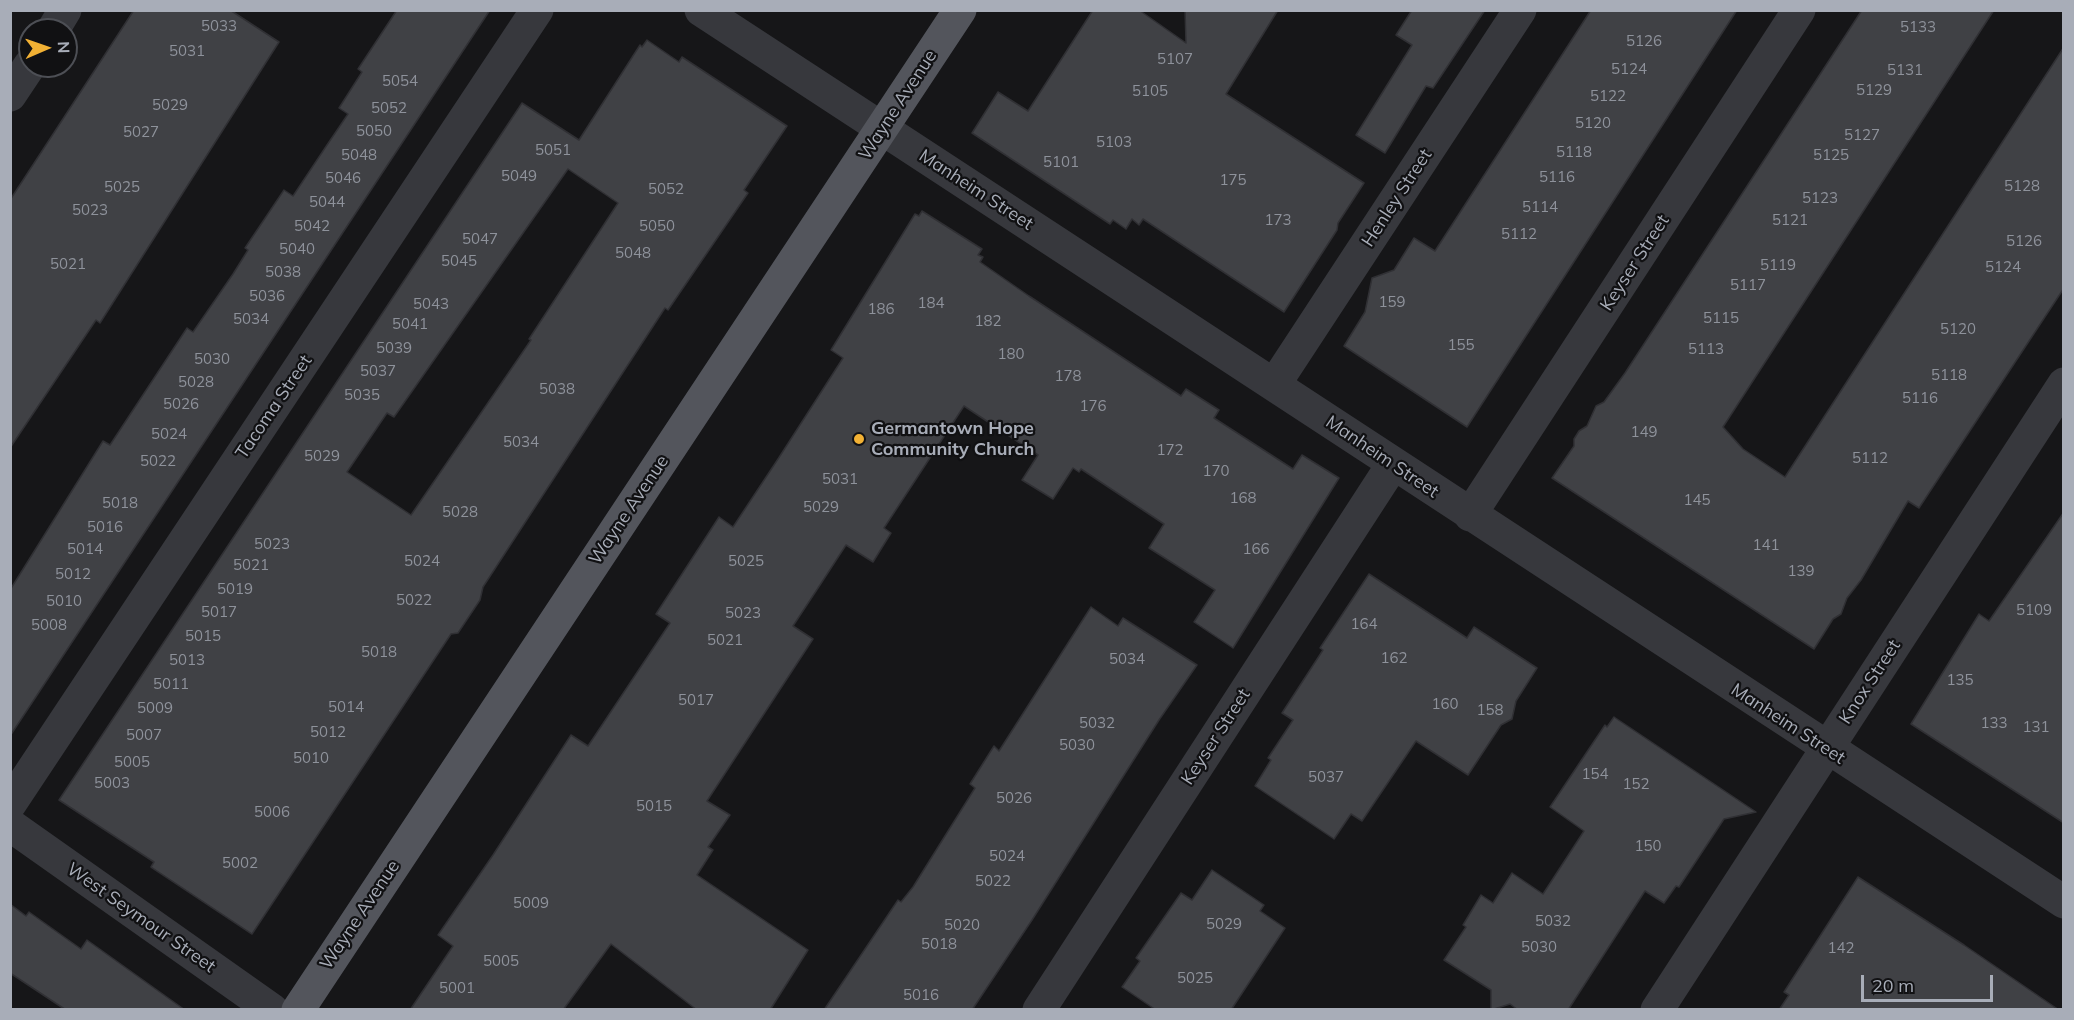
<!DOCTYPE html>
<style>
body{margin:0}
#map{position:relative;width:2074px;height:1020px;overflow:hidden;background:#161618;font-family:Mulish,sans-serif}
canvas{display:block}
.frame{position:absolute;inset:0;border:12px solid #a8adb8;pointer-events:none}
.north{position:absolute;left:18px;top:18px;width:60px;height:60px;box-sizing:border-box;background:#111113;border:2px solid #4d4f55;border-radius:50%;rotate:88deg;font-size:16px;font-weight:700;line-height:24px;text-align:center;color:#a8adb8}
.north::after{content:'';display:block;margin:auto;width:21px;height:27px;background:#f2b134;clip-path:polygon(50% 0,100% 100%,50% 72%,0 100%)}
.scale{position:absolute;left:1861px;top:975px;width:132px;height:27px;box-sizing:border-box;border:3px solid #a8adb8;border-top:0;padding-left:8px;font-size:18px;line-height:21px;white-space:nowrap;color:#a8adb8;-webkit-text-stroke:4px #111113;paint-order:stroke}
</style>
<div id="map">
<canvas width="2074" height="1020"></canvas>
<div class="frame"></div>
<div class="north">N</div>
<div class="scale">20 m</div>
</div>
<script>
const ctx = document.querySelector('canvas').getContext('2d');
ctx.lineJoin = 'round';
function paint(path, color) { ctx.fillStyle = color; ctx.fill(path, 'evenodd'); }
function strokePath(path, color, width, dash) { ctx.strokeStyle = color; ctx.lineWidth = width; ctx.lineCap = dash ? 'butt' : 'round'; ctx.setLineDash(dash || []); ctx.stroke(path); }
function write(font, color, halo, rows, align = 'center') {
  ctx.font = font + ' Mulish,sans-serif'; ctx.lineWidth = 4.5; ctx.setLineDash([]); ctx.textBaseline = 'middle'; ctx.strokeStyle = halo; ctx.fillStyle = color; for (const [text, x, y, turn = 0] of rows) {
    ctx.save(); ctx.translate(x, y); ctx.rotate((+turn || 0) * Math.PI / 180); ctx.textAlign = isNaN(turn) ? turn : align; if (halo) ctx.strokeText(text, 0, 0); ctx.fillText(text, 0, 0); ctx.restore();
  }
}
const building = new Path2D(`
 M 134,10 L 230,10 L 279,42 L 100,323 L 96,320 L 10,448 L 10,200 Z
 M 397,10 L 490,10 L 10,736 L 10,590 L 103,441 L 110,445 L 187,328 L 193,332 L 233,274 L 248,250 L 245,248 L 284,190 L 293,196 L 327,145 L 348,114 L 339,108 L 362,72 L 358,69 Z
 M 1093,10 L 1139,10 L 1186,43 L 1185,10 L 1278,10 L 1226,94 L 1364,183 L 1338,223 L 1337,230 L 1284,312 L 1143,219 L 1139,225 L 1132,219 L 1126,229 L 1113,220 L 1110,224 L 972,133 L 998,92 L 1028,111 Z
 M 1412,10 L 1485,10 L 1433,88 L 1426,86 L 1385,153 L 1356,135 L 1412,45 L 1396,35 Z
 M 1591,10 L 1737,10 L 1467,427 L 1344,346 L 1365,312 L 1372,278 L 1394,270 L 1414,238 L 1435,251 Z
 M 1862,10 L 1994,10 L 1723,427 L 1743,449 L 1785,477 L 2064,47 L 2064,288 L 1919,508 L 1908,501 L 1861,580 L 1847,598 L 1841,614 L 1833,619 L 1814,649 L 1552,478 L 1574,446 L 1574,439 L 1579,431 L 1587,426 L 1596,406 L 1604,402 L 1625,373 Z
 M 647,40 L 679,62 L 682,57 L 787,126 L 744,190 L 748,193 L 668,310 L 665,308 L 483,587 L 480,600 L 458,633 L 451,634 L 252,934 L 151,867 L 154,862 L 59,800 L 522,103 L 579,140 L 640,45 L 642,47 ZM 568,169 L 618,203 L 529,339 L 531,340 L 411,515 L 347,472 L 387,413 L 394,417 Z
 M 922,211 L 982,249 L 978,255 L 983,257 L 980,262 L 1029,296 L 1181,396 L 1186,389 L 1219,410 L 1214,418 L 1293,469 L 1302,455 L 1339,478 L 1233,648 L 1194,622 L 1215,590 L 1149,548 L 1164,524 L 1081,469 L 1079,472 L 1073,468 L 1053,499 L 1022,480 L 1038,455 L 964,406 L 884,528 L 891,533 L 873,562 L 846,545 L 820,585 L 793,626 L 813,639 L 707,801 L 730,815 L 708,847 L 713,850 L 697,875 L 808,950 L 770,1010 L 697,1010 L 611,944 L 563,1010 L 410,1010 L 453,946 L 438,935 L 493,855 L 571,735 L 588,746 L 670,623 L 656,614 L 719,517 L 733,527 L 778,459 L 843,358 L 831,350 L 915,214 L 919,216 Z
 M 2064,512 L 2064,823 L 1911,724 L 1979,614 L 1989,621 Z
 M 1369,574 L 1467,638 L 1474,627 L 1537,668 L 1516,701 L 1512,719 L 1501,725 L 1468,775 L 1416,741 L 1362,821 L 1351,814 L 1334,839 L 1255,786 L 1271,760 L 1268,758 L 1293,720 L 1282,713 L 1323,650 L 1320,648 Z
 M 1091,607 L 1118,626 L 1123,618 L 1197,665 L 1159,720 L 1032,920 L 972,1010 L 824,1010 L 898,900 L 901,902 L 913,887 L 975,788 L 970,784 L 994,746 L 999,751 Z
 M 1614,717 L 1756,812 L 1724,819 L 1679,887 L 1676,886 L 1664,903 L 1645,891 L 1568,1010 L 1518,1010 L 1510,1004 L 1491,1010 L 1491,990 L 1444,960 L 1466,927 L 1463,925 L 1481,895 L 1493,903 L 1512,873 L 1543,894 L 1584,831 L 1550,807 L 1605,725 L 1607,727 Z
 M 1212,870 L 1264,905 L 1260,911 L 1285,928 L 1231,1010 L 1156,1010 L 1122,987 L 1140,961 L 1136,958 L 1181,893 L 1192,900 Z
 M 1858,877 L 1964,945 L 2059,1010 L 1779,1010 L 1789,995 L 1784,992 Z
 M 10,904 L 26,916 L 29,912 L 81,949 L 87,940 L 185,1010 L 66,1010 L 10,973 Z`);
paint(building, '#404145');
strokePath(building, '#303034', 1.5);
strokePath(new Path2D(`
 M 701,10 L 2064,902
 M 53,30 L 65,10
 M 10,95 L 30,65
 M 1274,385 L 1520,10
 M 1470,515 L 1799,10
 M 10,804 L 537,10
 M 10,825 L 272,1010
 M 1039,1010 L 1393,464
 M 1657,1010 L 2064,384`), '#37383d', 33);
strokePath(new Path2D(`
 M 298,1010 L 960,10`), '#53555c', 33);
for (const [x, y, r, color] of [
 [859,439,6,"#f2b134"]
]) { const dot = new Path2D(); dot.arc(x, y, r, 0, 2 * Math.PI); ctx.fillStyle = color; ctx.fill(dot); strokePath(dot, '#111113', 2); }
write('15px', '#8e929b', null, [
 ["5033",219,26],
 ["5133",1918,27],
 ["5126",1644,41],
 ["5031",187,51],
 ["5107",1175,59],
 ["5124",1629,69],
 ["5131",1905,70],
 ["5054",400,81],
 ["5129",1874,90],
 ["5105",1150,91],
 ["5122",1608,96],
 ["5029",170,105],
 ["5052",389,108],
 ["5120",1593,123],
 ["5050",374,131],
 ["5027",141,132],
 ["5127",1862,135],
 ["5103",1114,142],
 ["5051",553,150],
 ["5118",1574,152],
 ["5048",359,155],
 ["5125",1831,155],
 ["5101",1061,162],
 ["5049",519,176],
 ["5116",1557,177],
 ["5046",343,178],
 ["175",1233,180],
 ["5128",2022,186],
 ["5025",122,187],
 ["5052",666,189],
 ["5123",1820,198],
 ["5044",327,202],
 ["5114",1540,207],
 ["5023",90,210],
 ["173",1278,220],
 ["5121",1790,220],
 ["5042",312,226],
 ["5050",657,226],
 ["5112",1519,234],
 ["5047",480,239],
 ["5126",2024,241],
 ["5040",297,249],
 ["5048",633,253],
 ["5045",459,261],
 ["5021",68,264],
 ["5119",1778,265],
 ["5124",2003,267],
 ["5038",283,272],
 ["5117",1748,285],
 ["5036",267,296],
 ["159",1392,302],
 ["184",931,303],
 ["5043",431,304],
 ["186",881,309],
 ["5115",1721,318],
 ["5034",251,319],
 ["182",988,321],
 ["5041",410,324],
 ["5120",1958,329],
 ["155",1461,345],
 ["5039",394,348],
 ["5113",1706,349],
 ["180",1011,354],
 ["5030",212,359],
 ["5037",378,371],
 ["5118",1949,375],
 ["178",1068,376],
 ["5028",196,382],
 ["5038",557,389],
 ["5035",362,395],
 ["5116",1920,398],
 ["5026",181,404],
 ["176",1093,406],
 ["149",1644,432],
 ["5024",169,434],
 ["5034",521,442],
 ["172",1170,450],
 ["5029",322,456],
 ["5112",1870,458],
 ["5022",158,461],
 ["170",1216,471],
 ["5031",840,479],
 ["168",1243,498],
 ["145",1697,500],
 ["5018",120,503],
 ["5029",821,507],
 ["5028",460,512],
 ["5016",105,527],
 ["5023",272,544],
 ["141",1766,545],
 ["5014",85,549],
 ["166",1256,549],
 ["5024",422,561],
 ["5025",746,561],
 ["5021",251,565],
 ["139",1801,571],
 ["5012",73,574],
 ["5019",235,589],
 ["5022",414,600],
 ["5010",64,601],
 ["5109",2034,610],
 ["5017",219,612],
 ["5023",743,613],
 ["164",1364,624],
 ["5008",49,625],
 ["5015",203,636],
 ["5021",725,640],
 ["5018",379,652],
 ["162",1394,658],
 ["5034",1127,659],
 ["5013",187,660],
 ["135",1960,680],
 ["5011",171,684],
 ["5017",696,700],
 ["160",1445,704],
 ["5014",346,707],
 ["5009",155,708],
 ["158",1490,710],
 ["5032",1097,723],
 ["133",1994,723],
 ["131",2036,727],
 ["5012",328,732],
 ["5007",144,735],
 ["5030",1077,745],
 ["5010",311,758],
 ["5005",132,762],
 ["154",1595,774],
 ["5037",1326,777],
 ["5003",112,783],
 ["152",1636,784],
 ["5026",1014,798],
 ["5015",654,806],
 ["5006",272,812],
 ["150",1648,846],
 ["5024",1007,856],
 ["5002",240,863],
 ["5022",993,881],
 ["5009",531,903],
 ["5032",1553,921],
 ["5029",1224,924],
 ["5020",962,925],
 ["5018",939,944],
 ["5030",1539,947],
 ["142",1841,948],
 ["5005",501,961],
 ["5025",1195,978],
 ["5001",457,988],
 ["5016",921,995]
]);
write('18px', '#a8adb8', '#111113', [
 ["Wayne Avenue",898,105,-57],
 ["Manheim Street",976,190,33],
 ["Henley Street",1397,198,-57],
 ["Keyser Street",1635,263,-57],
 ["Tacoma Street",274,407,-56],
 ["Manheim Street",1382,457,34],
 ["Wayne Avenue",629,510,-56],
 ["Knox Street",1870,682,-57],
 ["Manheim Street",1788,724,33],
 ["Keyser Street",1216,737,-57],
 ["Wayne Avenue",360,915,-56],
 ["West Seymour Street",141,918,35]
]);
write('bold 18px', '#a8adb8', '#111113', [
 ["Germantown Hope",871,429],
 ["Community Church",871,450]
], 'left');
</script>
